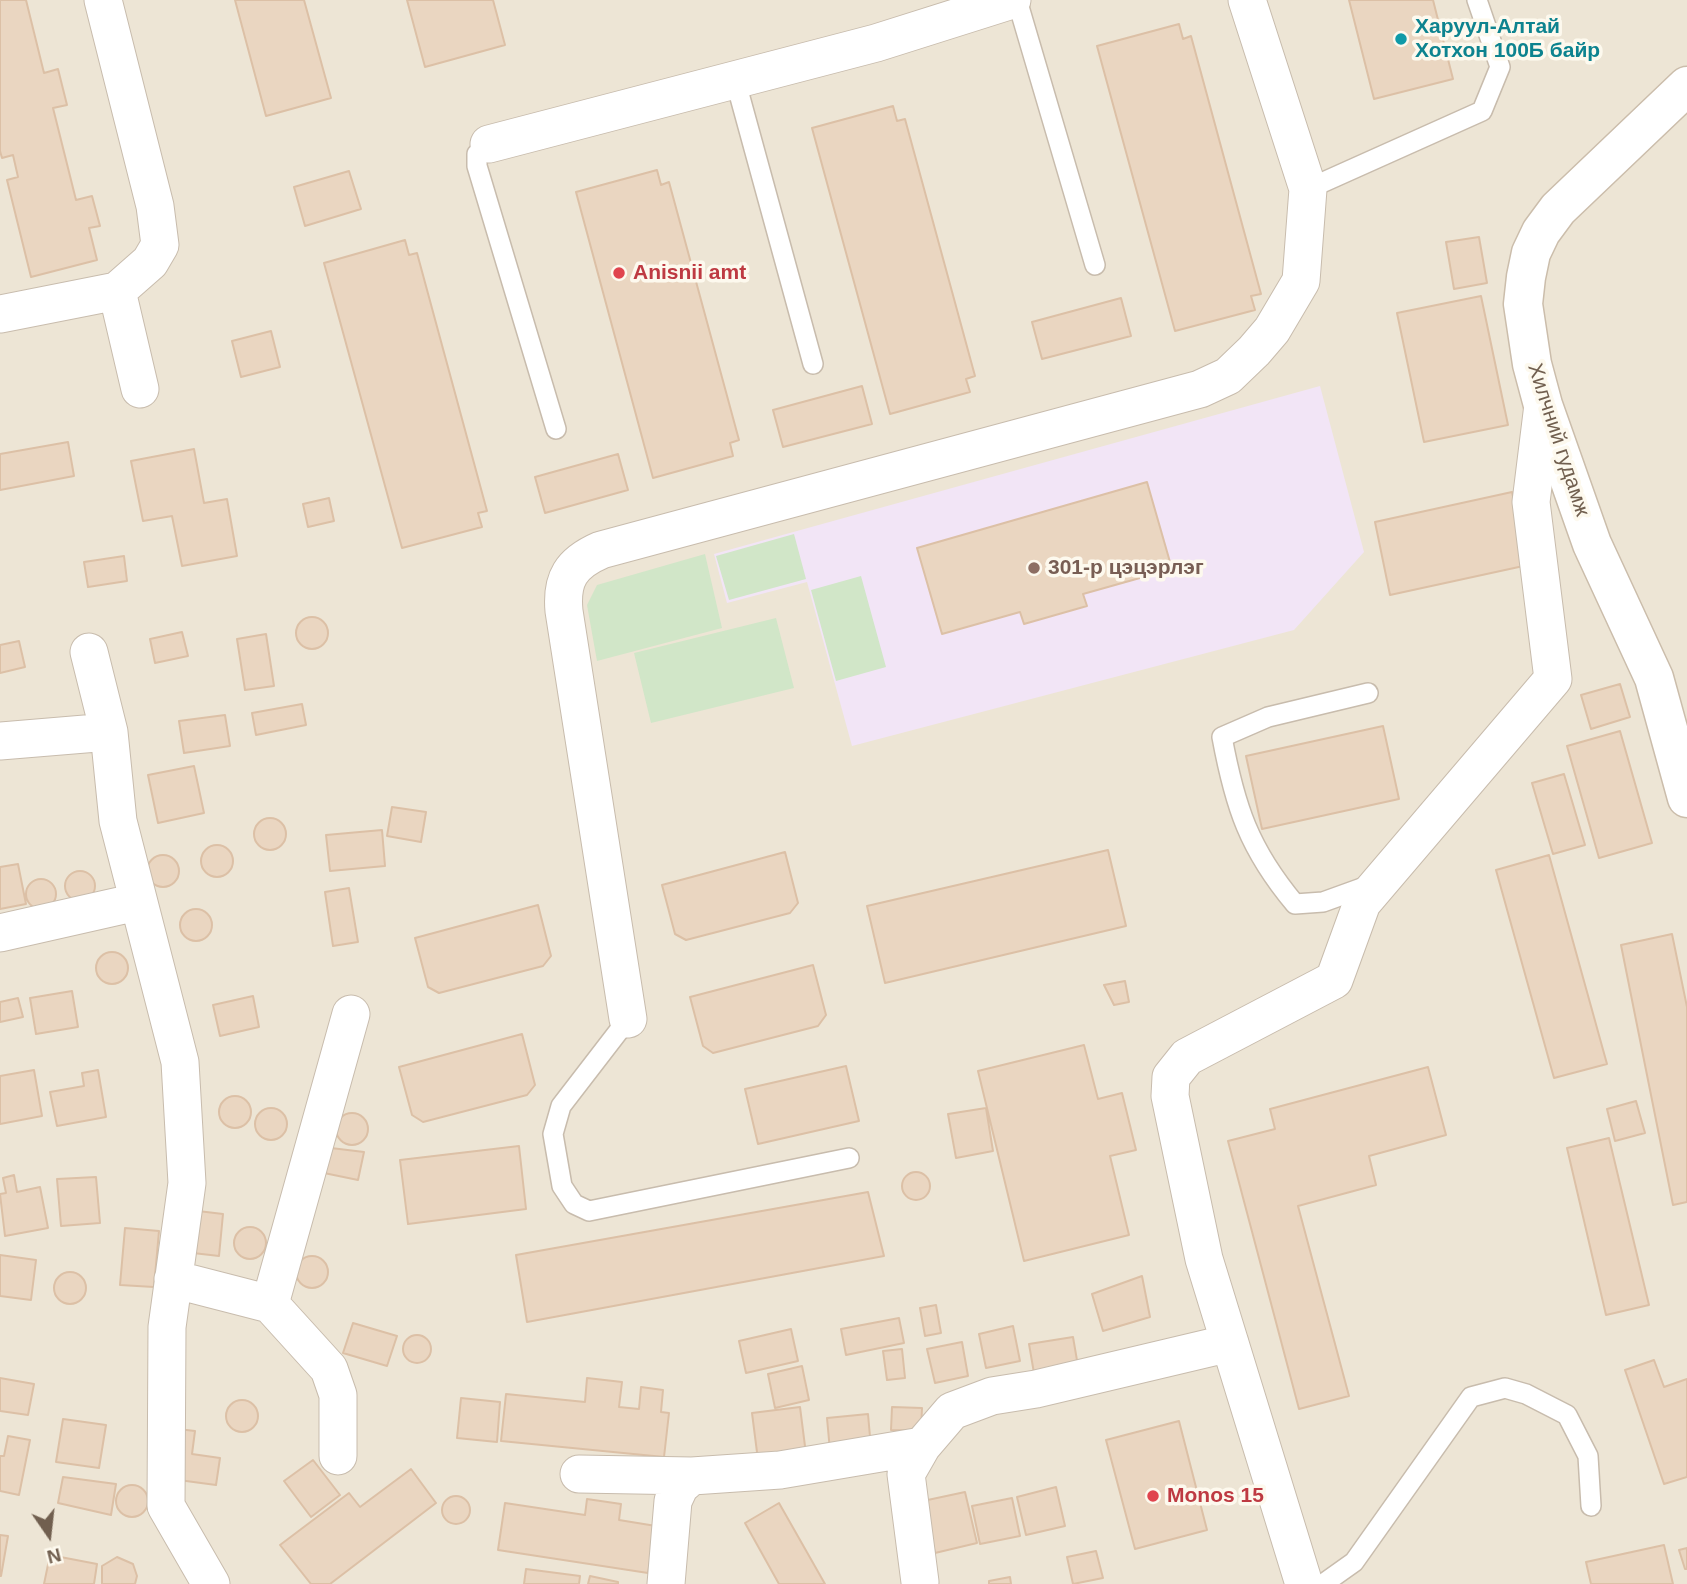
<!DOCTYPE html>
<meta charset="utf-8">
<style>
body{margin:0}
#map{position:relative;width:1687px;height:1584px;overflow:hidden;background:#faf5e8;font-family:Arial,sans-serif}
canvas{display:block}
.north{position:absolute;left:14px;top:1500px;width:70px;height:70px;-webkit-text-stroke:5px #fdf9ee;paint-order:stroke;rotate:166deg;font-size:19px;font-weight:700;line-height:28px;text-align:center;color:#715f4f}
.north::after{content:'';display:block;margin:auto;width:24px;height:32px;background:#715f4f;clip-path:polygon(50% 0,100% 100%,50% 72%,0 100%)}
</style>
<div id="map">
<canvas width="1687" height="1584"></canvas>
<div class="north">N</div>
</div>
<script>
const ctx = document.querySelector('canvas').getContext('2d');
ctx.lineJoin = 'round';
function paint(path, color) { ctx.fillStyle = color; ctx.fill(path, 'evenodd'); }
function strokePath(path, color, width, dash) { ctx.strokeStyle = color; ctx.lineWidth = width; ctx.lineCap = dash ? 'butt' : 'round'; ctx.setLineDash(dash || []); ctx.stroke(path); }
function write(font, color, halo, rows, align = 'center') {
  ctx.font = font + ' Arial,sans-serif'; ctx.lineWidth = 7; ctx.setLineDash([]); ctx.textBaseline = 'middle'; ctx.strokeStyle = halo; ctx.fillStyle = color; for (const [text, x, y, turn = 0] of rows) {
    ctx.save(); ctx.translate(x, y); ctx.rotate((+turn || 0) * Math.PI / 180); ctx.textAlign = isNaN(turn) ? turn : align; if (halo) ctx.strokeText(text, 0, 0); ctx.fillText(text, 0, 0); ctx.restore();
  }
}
paint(new Path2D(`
 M 0,0 L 1687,0 L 1687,1584 L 0,1584 Z`), '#ede5d5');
paint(new Path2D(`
 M 1320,386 L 1364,552 L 1294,630 L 852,746 L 807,582 L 727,603 L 714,554 Z`), '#f2e5f6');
paint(new Path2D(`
 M 794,534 L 806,579 L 729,600 L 716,556 Z
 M 705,554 L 722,628 L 597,661 L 587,605 L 597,585 Z
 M 861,576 L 886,667 L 836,681 L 811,590 Z
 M 776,618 L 794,688 L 651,723 L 634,653 Z`), '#d1e6c8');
const building = new Path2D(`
 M 0,0 L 26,0 L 44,73 L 58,69 L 67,105 L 53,108 L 76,200 L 92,196 L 100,226 L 89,228 L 97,260 L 31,277 L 7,180 L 18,177 L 13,155 L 2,158 L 0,151 Z
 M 235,0 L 304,0 L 331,98 L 266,116 Z
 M 407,0 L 493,0 L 505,45 L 425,67 Z
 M 1349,0 L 1433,0 L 1453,79 L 1374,99 Z
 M 1179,24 L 1183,39 L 1191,36 L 1261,294 L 1251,296 L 1255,310 L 1175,331 L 1097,46 Z
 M 893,106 L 897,121 L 905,119 L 975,376 L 966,379 L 970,392 L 890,414 L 812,128 Z
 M 657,170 L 661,185 L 669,182 L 739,440 L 730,443 L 733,456 L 653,478 L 576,192 Z
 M 349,171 L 361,209 L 305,226 L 294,187 Z
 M 1479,237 L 1487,283 L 1454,289 L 1446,242 Z
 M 405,240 L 409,255 L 417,253 L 487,511 L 478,513 L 482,527 L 402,548 L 324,263 Z
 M 1481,296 L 1508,425 L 1424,442 L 1397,313 Z
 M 1121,298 L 1131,336 L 1042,359 L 1032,322 Z
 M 271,331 L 280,367 L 241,377 L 232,341 Z
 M 862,386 L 872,424 L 783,447 L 773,410 Z
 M 68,442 L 74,476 L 0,490 L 0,454 Z
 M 194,449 L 204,503 L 227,499 L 237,556 L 182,566 L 172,516 L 143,521 L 131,461 Z
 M 618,454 L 628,490 L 545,513 L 535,477 Z
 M 1147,482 L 1172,569 L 1083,594 L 1087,606 L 1024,624 L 1020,612 L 942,634 L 917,548 Z
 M 1512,492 L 1528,565 L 1390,595 L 1375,522 Z
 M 329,498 L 334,521 L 308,527 L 303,504 Z
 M 124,556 L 127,581 L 88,587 L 84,562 Z
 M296 633a16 16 0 1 1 32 0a16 16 0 1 1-32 0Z
 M 182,632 L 188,656 L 155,663 L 150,639 Z
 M 266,634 L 274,686 L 245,690 L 237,639 Z
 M 19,641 L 25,667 L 0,673 L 0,645 Z
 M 1620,684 L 1630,717 L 1591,729 L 1581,695 Z
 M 302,704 L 306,725 L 256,735 L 252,713 Z
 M 225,715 L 230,746 L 184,753 L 179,721 Z
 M 1383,726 L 1399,799 L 1262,829 L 1246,756 Z
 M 1620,731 L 1652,843 L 1599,858 L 1567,746 Z
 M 194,766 L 204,813 L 158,823 L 148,775 Z
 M 1564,774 L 1585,845 L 1553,854 L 1532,783 Z
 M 392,807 L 426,812 L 421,842 L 387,836 Z
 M254 834a16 16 0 1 1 32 0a16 16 0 1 1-32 0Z
 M 382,830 L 385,866 L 330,871 L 326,835 Z
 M201 861a16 16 0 1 1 32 0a16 16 0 1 1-32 0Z
 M 1108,850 L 1126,926 L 885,983 L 867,906 Z
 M 785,852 L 798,903 L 790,913 L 686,940 L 675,934 L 662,885 Z
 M 1549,855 L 1607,1064 L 1554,1078 L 1496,870 Z
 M147 871a16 16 0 1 1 32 0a16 16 0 1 1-32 0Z
 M 18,864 L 26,904 L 0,909 L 0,867 Z
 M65 886a15 15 0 1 1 30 0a15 15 0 1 1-30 0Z
 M26 894a15 15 0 1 1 30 0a15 15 0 1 1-30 0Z
 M 349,888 L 358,942 L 333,946 L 325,892 Z
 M 538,905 L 551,956 L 543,966 L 439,993 L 428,987 L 415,938 Z
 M180 925a16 16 0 1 1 32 0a16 16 0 1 1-32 0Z
 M 1672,934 L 1687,1007 L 1687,1202 L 1673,1205 L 1621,945 Z
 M96 968a16 16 0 1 1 32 0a16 16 0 1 1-32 0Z
 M 813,965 L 826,1015 L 818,1026 L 713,1053 L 703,1046 L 690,997 Z
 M 1125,981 L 1129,1002 L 1114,1005 L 1104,985 Z
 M 72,991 L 78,1027 L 36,1034 L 30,998 Z
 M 253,996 L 259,1027 L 220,1036 L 213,1005 Z
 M 18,998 L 23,1017 L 0,1022 L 0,1002 Z
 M 522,1034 L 535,1085 L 527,1095 L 423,1122 L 412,1115 L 399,1067 Z
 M 1084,1045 L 1098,1099 L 1122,1093 L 1136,1150 L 1110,1156 L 1129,1235 L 1024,1261 L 978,1071 Z
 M 846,1066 L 859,1121 L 758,1144 L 745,1089 Z
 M 1428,1067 L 1446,1135 L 1369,1156 L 1376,1185 L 1298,1206 L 1349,1396 L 1299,1409 L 1228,1141 L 1275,1129 L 1270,1109 Z
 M 34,1070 L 42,1116 L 0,1124 L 0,1076 Z
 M 98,1070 L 106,1117 L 57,1126 L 50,1092 L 84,1086 L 82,1073 Z
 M219 1112a16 16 0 1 1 32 0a16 16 0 1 1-32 0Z
 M 1636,1101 L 1645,1133 L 1615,1141 L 1607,1109 Z
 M 986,1108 L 993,1151 L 956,1158 L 948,1114 Z
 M255 1124a16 16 0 1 1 32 0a16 16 0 1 1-32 0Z
 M336 1129a16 16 0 1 1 32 0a16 16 0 1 1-32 0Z
 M 1609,1138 L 1649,1305 L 1606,1315 L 1567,1148 Z
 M 519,1146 L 526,1209 L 408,1224 L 400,1160 Z
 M 331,1148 L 364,1152 L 358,1180 L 324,1173 Z
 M902 1186a14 14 0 1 1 28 0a14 14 0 1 1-28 0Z
 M 14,1175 L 17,1192 L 40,1187 L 48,1228 L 5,1236 L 0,1194 L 6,1193 L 3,1178 Z
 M 96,1177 L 100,1223 L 61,1226 L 57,1179 Z
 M 868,1192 L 884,1256 L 527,1322 L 516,1255 Z
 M 198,1211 L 223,1214 L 219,1256 L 193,1253 Z
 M234 1243a16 16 0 1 1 32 0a16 16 0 1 1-32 0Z
 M 125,1228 L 159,1231 L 154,1287 L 120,1285 Z
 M 0,1255 L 36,1260 L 31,1300 L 0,1296 Z
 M296 1272a16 16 0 1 1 32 0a16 16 0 1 1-32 0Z
 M54 1288a16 16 0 1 1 32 0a16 16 0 1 1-32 0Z
 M 1142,1276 L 1150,1317 L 1103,1331 L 1092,1294 Z
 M 936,1305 L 941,1333 L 925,1336 L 920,1308 Z
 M 899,1318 L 904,1343 L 846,1355 L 841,1329 Z
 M 353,1323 L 397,1336 L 387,1366 L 343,1353 Z
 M 1013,1326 L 1020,1361 L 986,1368 L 979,1334 Z
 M 791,1329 L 798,1361 L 746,1373 L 739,1341 Z
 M403 1349a14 14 0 1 1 28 0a14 14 0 1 1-28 0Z
 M 1073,1337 L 1079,1372 L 1035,1379 L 1029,1344 Z
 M 962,1342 L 968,1376 L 935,1383 L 927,1349 Z
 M 902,1349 L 905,1378 L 887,1380 L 883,1351 Z
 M 1654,1360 L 1664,1387 L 1687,1379 L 1687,1477 L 1664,1484 L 1625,1370 Z
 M 802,1366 L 809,1400 L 775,1408 L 768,1374 Z
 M 0,1378 L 34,1384 L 28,1415 L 0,1411 Z
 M 587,1378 L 622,1382 L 619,1407 L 639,1409 L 641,1387 L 663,1390 L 661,1412 L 669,1413 L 664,1457 L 501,1441 L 506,1394 L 585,1402 Z
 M 461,1398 L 500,1402 L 497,1442 L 457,1438 Z
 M226 1416a16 16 0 1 1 32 0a16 16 0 1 1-32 0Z
 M 800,1407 L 806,1454 L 758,1460 L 752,1413 Z
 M 892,1407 L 922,1408 L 921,1431 L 891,1430 Z
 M 868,1414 L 871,1448 L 830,1451 L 827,1418 Z
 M 63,1419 L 106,1425 L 99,1468 L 56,1462 Z
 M 1179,1421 L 1207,1530 L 1135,1549 L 1106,1440 Z
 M 178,1429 L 195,1431 L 192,1454 L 220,1458 L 216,1485 L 171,1479 Z
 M 8,1436 L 30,1440 L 19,1495 L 0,1491 L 0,1456 L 4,1456 Z
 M 313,1460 L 340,1495 L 311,1517 L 284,1481 Z
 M 411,1469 L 436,1503 L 330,1584 L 311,1584 L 280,1545 L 349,1493 L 360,1507 Z
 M 63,1477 L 116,1484 L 111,1515 L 58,1503 Z
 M116 1501a16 16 0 1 1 32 0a16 16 0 1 1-32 0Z
 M 1056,1487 L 1065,1526 L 1026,1535 L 1017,1497 Z
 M 965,1492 L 977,1543 L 935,1553 L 923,1501 Z
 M442 1510a14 14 0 1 1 28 0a14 14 0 1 1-28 0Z
 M 1012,1498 L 1020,1536 L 980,1544 L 972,1506 Z
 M 587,1499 L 621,1504 L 619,1520 L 656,1526 L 648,1573 L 498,1550 L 505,1503 L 585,1515 Z
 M 779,1503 L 825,1584 L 779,1584 L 745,1523 Z
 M 0,1535 L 8,1536 L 1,1576 L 0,1576 Z
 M 1664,1545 L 1673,1584 L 1591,1584 L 1586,1562 Z
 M 1687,1548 L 1687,1569 L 1685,1569 L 1679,1550 Z
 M 1096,1551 L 1103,1578 L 1073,1584 L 1067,1557 Z
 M 50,1555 L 97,1564 L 94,1584 L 44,1584 Z
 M 117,1557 L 133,1564 L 137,1576 L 135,1584 L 102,1584 L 102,1566 Z
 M 526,1569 L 580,1576 L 579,1584 L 524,1584 Z
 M 590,1576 L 618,1582 L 618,1584 L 588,1584 Z
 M 1010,1577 L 1011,1584 L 989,1584 L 989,1581 Z`);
paint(building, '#ead6c1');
strokePath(building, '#dcc0a6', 2);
const service = new Path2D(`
 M 1017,0 L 1095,265
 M 735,79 L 813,364
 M 489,144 L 477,154 L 477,166 L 556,429
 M 1308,189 L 1482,111 L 1500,67 L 1477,0
 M 1368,693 L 1268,717 L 1222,737 C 1235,807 1249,849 1295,904 L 1323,902 L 1370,885
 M 628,1019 L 561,1106 L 553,1134 L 562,1186 L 574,1204 L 589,1211 L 849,1158
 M 1323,1584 L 1354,1562 L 1471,1397 L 1505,1388 L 1526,1394 L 1567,1415 L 1588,1456 L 1591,1506`);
const minor = new Path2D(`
 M 103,0 L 155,206 L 160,245 L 150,262 L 117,291
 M 489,144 L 876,43 L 1012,0
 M 0,314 L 117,291 L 140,389
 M 89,652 L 109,732 L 118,821 L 180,1062 L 187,1183 L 167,1327 L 166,1506 L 211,1584
 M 0,741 L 109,732
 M 0,933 L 137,902
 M 628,1019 L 564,611 C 561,579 571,563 601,550 L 1200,389 L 1228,376 L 1254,351 L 1272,330 L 1301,281 L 1308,189 L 1247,0
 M 173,1279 L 270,1304 L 329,1369 L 338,1395 L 338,1456
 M 270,1304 L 351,1014
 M 579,1474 L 692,1476
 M 920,1582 L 906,1474 L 922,1446 L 952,1411 L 992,1396 L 1036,1389 L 1230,1343
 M 666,1584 L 673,1501 L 680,1486 L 692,1476 L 780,1470 L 922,1446
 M 1304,1584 L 1204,1259 L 1170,1096 L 1171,1077 L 1187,1057 L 1334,980 L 1362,903 L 1553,679 L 1531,502 L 1543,405`);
const secondary = new Path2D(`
 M 1687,86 L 1558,209 L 1541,232 L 1531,253 L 1526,277 L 1523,304 L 1532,364 L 1543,405 L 1592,544 L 1654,678 L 1687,798`);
strokePath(service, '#c8bcad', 22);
strokePath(minor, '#c8bcad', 39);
strokePath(secondary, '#cbbdab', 41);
strokePath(service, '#fff', 19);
strokePath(minor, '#fff', 37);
strokePath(secondary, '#fff', 38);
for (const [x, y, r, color] of [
 [1401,39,7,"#0f9aa8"],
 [619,273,7,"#e0444e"],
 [1034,568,7,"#8d6e63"],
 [1153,1496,7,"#e0444e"]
]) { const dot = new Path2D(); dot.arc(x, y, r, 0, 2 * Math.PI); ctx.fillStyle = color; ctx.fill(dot); strokePath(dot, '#fdf9ee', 2.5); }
write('bold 21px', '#0d838f', '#fdf9ee', [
 ["Харуул-Алтай",1415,27],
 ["Хотхон 100Б байр",1415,51]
], 'left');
write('bold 21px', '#be3a42', '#fdf9ee', [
 ["Anisnii amt",633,273],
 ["Monos 15",1167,1496]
], 'left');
write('21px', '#715f4f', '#fdf9ee', [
 ["Хилчний гудамж",1558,440,72]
]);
write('bold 21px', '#785e54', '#fdf9ee', [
 ["301-р цэцэрлэг",1048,568]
], 'left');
</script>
